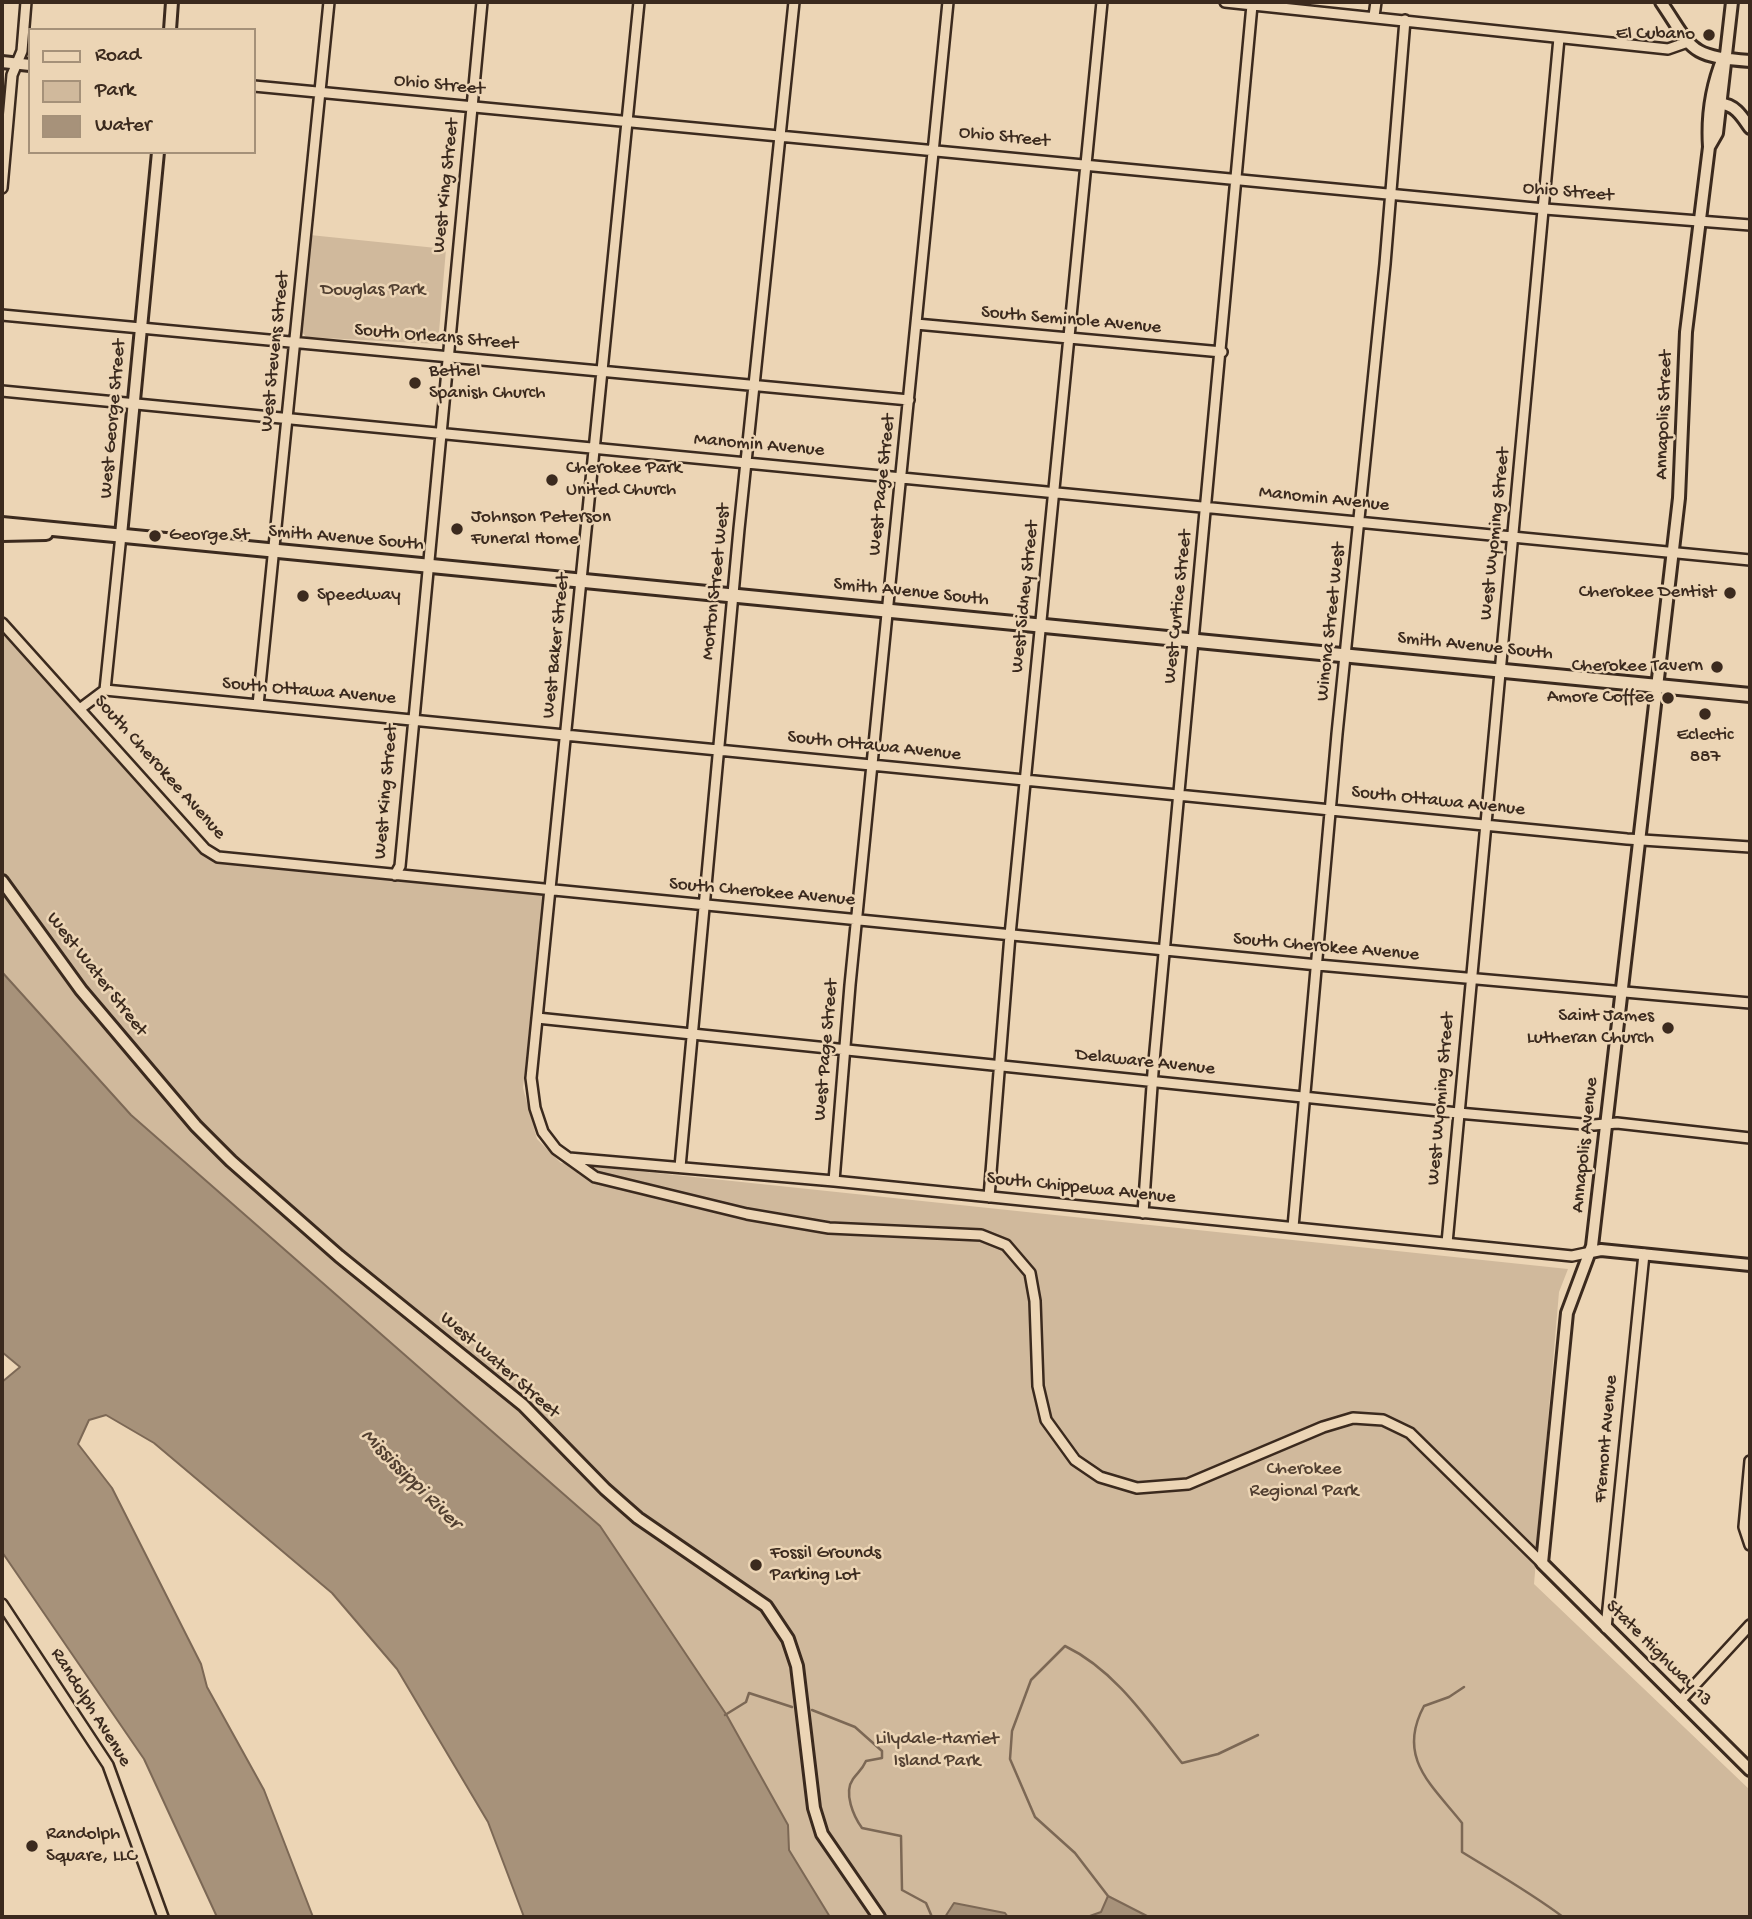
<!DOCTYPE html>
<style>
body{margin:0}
#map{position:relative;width:1752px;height:1919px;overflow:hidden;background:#ecd5b5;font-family:"Gochi Hand",sans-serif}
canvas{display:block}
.frame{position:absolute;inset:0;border:4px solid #3b2a1e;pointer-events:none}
.legend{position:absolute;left:28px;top:28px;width:228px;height:126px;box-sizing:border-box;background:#ecd5b5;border:2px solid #a59179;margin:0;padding:9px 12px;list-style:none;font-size:21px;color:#3b2a1e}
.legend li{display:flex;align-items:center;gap:14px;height:35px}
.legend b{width:35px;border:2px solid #a59179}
</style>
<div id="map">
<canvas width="1752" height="1919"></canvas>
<div class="frame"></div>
<ul class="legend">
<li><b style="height:9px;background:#ecd5b5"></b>Road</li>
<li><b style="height:19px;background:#d0b99c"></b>Park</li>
<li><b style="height:19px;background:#a7927a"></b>Water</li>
</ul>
</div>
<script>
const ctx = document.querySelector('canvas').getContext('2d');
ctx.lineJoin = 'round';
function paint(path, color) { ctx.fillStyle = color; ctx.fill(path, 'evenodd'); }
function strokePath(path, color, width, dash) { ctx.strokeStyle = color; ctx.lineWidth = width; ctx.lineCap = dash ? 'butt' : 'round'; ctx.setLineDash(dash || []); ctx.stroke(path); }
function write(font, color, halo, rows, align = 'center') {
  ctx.font = font + ' "Gochi Hand",sans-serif'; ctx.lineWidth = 5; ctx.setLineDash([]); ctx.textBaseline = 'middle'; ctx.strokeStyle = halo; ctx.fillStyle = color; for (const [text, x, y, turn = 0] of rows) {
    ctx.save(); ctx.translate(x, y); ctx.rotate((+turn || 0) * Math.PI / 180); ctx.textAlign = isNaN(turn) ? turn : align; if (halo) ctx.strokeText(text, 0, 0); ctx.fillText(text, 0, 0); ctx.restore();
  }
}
paint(new Path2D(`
 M 310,235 L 446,249 L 438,344 L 306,337 L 302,332 Z
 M 2,614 L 214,863 L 543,895 L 523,1088 L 537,1139 L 561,1163 L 1568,1269 L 1559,1292 L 1534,1584 L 1750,1790 L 1750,1917 L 830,1917 L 789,1850 L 788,1825 L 726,1714 L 600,1526 L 131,1115 L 2,972 Z`), '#d0b99c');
const water = new Path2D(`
 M 2,972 L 131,1115 L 600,1526 L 726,1714 L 788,1825 L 789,1850 L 830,1917 L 524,1917 L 488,1822 L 397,1669 L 332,1593 L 154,1443 L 106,1415 L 89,1420 L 78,1444 L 112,1488 L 201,1664 L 207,1687 L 264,1790 L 313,1917 L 217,1917 L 144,1759 L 2,1552 L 2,1382 L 20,1367 L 2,1352 Z
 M 1108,1896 L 1149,1917 L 1087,1917 L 1101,1912 Z
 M 954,1903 L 1005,1913 L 1008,1917 L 945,1917 Z`);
paint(water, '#a7927a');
strokePath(water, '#7c6855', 2);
strokePath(new Path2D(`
 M 1464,1687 L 1449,1697 L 1424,1706 C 1396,1758 1432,1785 1462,1823 L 1462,1852 C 1496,1873 1531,1893 1563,1917
 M 812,1710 L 855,1727 L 882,1751 L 882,1758 L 866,1761 C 862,1770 858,1772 853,1779 C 843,1793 854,1817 862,1828 L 901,1836 L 902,1890 L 926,1903 L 932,1917
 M 725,1715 L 746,1702 L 749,1693 L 792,1707
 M 1108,1896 L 1075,1853 L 1035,1817 L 1010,1759 L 1012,1731 L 1031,1680 L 1065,1646 C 1115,1670 1148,1720 1182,1763 L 1218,1754 L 1258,1735`), '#7c6855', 2.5);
const minor = new Path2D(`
 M 639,2 L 531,1078 L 535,1108 L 543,1132 L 556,1149 L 595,1177 L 747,1214 L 829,1228 L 981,1235 L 1006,1245 L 1030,1273 L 1035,1301 L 1038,1386 L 1046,1420 L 1075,1460 L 1100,1477 L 1137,1488 L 1188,1484 L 1323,1427 L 1353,1418 L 1383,1420 L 1410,1433 L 1542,1563
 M 1225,2 L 1668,49 L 1688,42
 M 1374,16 L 1376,2
 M 254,86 L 1545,209 L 1750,225
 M 2,188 L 12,75 L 22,51 L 26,2
 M 2,315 L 909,400
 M 916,324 L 1222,352
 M 2,391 L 1750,560
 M 2,623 L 205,849 L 218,857 L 1318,965 L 1750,1003
 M 105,690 L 1627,839 L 1750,847
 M 105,690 L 121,535
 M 258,705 L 329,2
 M 81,708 L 105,690
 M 395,875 L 400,866 L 482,2
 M 537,1018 L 1458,1113 L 1594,1125 L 1617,1123 L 1750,1138
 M 569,1158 L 834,1181 L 1572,1256 L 1591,1252
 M 680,1167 L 739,529 L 794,2
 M 834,1181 L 850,985 L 948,2
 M 989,1197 L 1010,935 L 1102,2
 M 1143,1213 L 1153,1072 L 1252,5
 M 1293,1227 L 1337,734 L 1385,264 L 1405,20
 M 1447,1243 L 1559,38
 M 1750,1461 L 1744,1527 L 1750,1545
 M 2,1604 L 108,1765 L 163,1917
 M 1606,1628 L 1644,1254
 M 1680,1701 L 1750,1625`);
const tertiary = new Path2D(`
 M 1661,2 C 1694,51 1688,56 1750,61
 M 170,30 L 172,2
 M 1723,58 C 1712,85 1707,117 1709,147 L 1686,332 L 1679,498 L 1592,1246 L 1567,1313 L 1542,1563 L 1750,1770
 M 2,62 L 30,65
 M 1721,104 C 1735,104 1743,118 1750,128
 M 1709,147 L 1717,133 L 1732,2
 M 121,535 L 158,152
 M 2,881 L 81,990 L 196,1126 L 231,1161 L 339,1256 L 523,1405 L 605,1489 L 638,1518 L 766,1606 L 788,1639 L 797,1666 L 814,1808 L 822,1834 L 879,1917
 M 1591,1252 L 1601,1250 L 1750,1265`);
const secondary = new Path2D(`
 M 2,524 L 1750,695
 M 2,534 L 46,533`);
strokePath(minor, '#3b2a1e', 14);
strokePath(tertiary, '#3b2a1e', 16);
strokePath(secondary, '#3b2a1e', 18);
strokePath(minor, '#ecd5b5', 9);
strokePath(tertiary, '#ecd5b5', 10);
strokePath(secondary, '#ecd5b5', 12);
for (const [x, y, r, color] of [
 [1709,35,7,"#3b2a1e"],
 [415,383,7,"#3b2a1e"],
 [552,480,7,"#3b2a1e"],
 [457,529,7,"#3b2a1e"],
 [155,536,7,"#3b2a1e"],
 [1730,593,7,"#3b2a1e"],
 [303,596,7,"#3b2a1e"],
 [1717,667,7,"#3b2a1e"],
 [1668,698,7,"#3b2a1e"],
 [1705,714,7,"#3b2a1e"],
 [1668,1028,7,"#3b2a1e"],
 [756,1565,7,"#3b2a1e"],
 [32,1846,7,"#3b2a1e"]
]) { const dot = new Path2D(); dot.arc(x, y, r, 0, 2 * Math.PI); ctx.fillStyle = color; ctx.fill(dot); strokePath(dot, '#ecd5b5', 2.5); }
write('19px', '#3b2a1e', '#ecd5b5', [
 ["El Cubano",1695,35,"right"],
 ["Bethel",429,372],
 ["Spanish Church",429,394],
 ["Cherokee Park",566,469],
 ["United Church",566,491],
 ["Johnson Peterson",471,518],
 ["Funeral Home",471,540],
 ["George St",169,536],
 ["Cherokee Dentist",1716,593,"right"],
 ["Speedway",317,596],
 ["Cherokee Tavern",1703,667,"right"],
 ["Amore Coffee",1654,698,"right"],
 ["Eclectic",1705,736,"center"],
 ["887",1705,758,"center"],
 ["Saint James",1654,1017,"right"],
 ["Lutheran Church",1654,1039,"right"],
 ["Fossil Grounds",770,1554],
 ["Parking Lot",770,1576],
 ["Randolph",46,1835],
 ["Square, LLC",46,1857]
], 'left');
write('19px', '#3b2a1e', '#ecd5b5', [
 ["Ohio Street",439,86,6],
 ["Ohio Street",1004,138,6],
 ["West King Street",447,186,-84],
 ["Ohio Street",1568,193,5],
 ["South Seminole Avenue",1071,321,5],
 ["South Orleans Street",436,338,5],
 ["West Stevens Street",276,352,-84],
 ["Annapolis Street",1665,415,-88],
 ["West George Street",114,419,-85],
 ["Manomin Avenue",759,446,5],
 ["West Page Street",883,485,-84],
 ["Manomin Avenue",1324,500,6],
 ["West Wyoming Street",1496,534,-84],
 ["Smith Avenue South",346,539,5],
 ["Morton Street West",717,582,-84],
 ["Smith Avenue South",911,593,6],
 ["West Sidney Street",1026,597,-84],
 ["West Curtice Street",1179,607,-84],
 ["Winona Street West",1332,622,-84],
 ["West Baker Street",557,646,-84],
 ["Smith Avenue South",1475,647,6],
 ["South Ottawa Avenue",309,692,5],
 ["South Ottawa Avenue",874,747,6],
 ["South Cherokee Avenue",159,768,48],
 ["West King Street",387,792,-85],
 ["South Ottawa Avenue",1438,802,6],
 ["South Cherokee Avenue",762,893,5],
 ["South Cherokee Avenue",1326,948,5],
 ["West Water Street",96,975,52],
 ["West Page Street",827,1050,-85],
 ["Delaware Avenue",1145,1063,6],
 ["West Wyoming Street",1442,1099,-85],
 ["Annapolis Avenue",1586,1145,-84],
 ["South Chippewa Avenue",1081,1189,6],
 ["West Water Street",499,1366,41],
 ["Fremont Avenue",1607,1439,-85],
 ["State Highway 13",1658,1654,45],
 ["Randolph Avenue",90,1708,58]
]);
write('19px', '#513f31', '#ecd5b5', [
 ["Douglas Park",373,291],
 ["Cherokee",1304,1470],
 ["Regional Park",1304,1492],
 ["Lilydale-Harriet",937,1740],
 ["Island Park",937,1762]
]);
write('italic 21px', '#513f30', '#ecd5b5', [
 ["Mississippi River",410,1480,45]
]);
</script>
